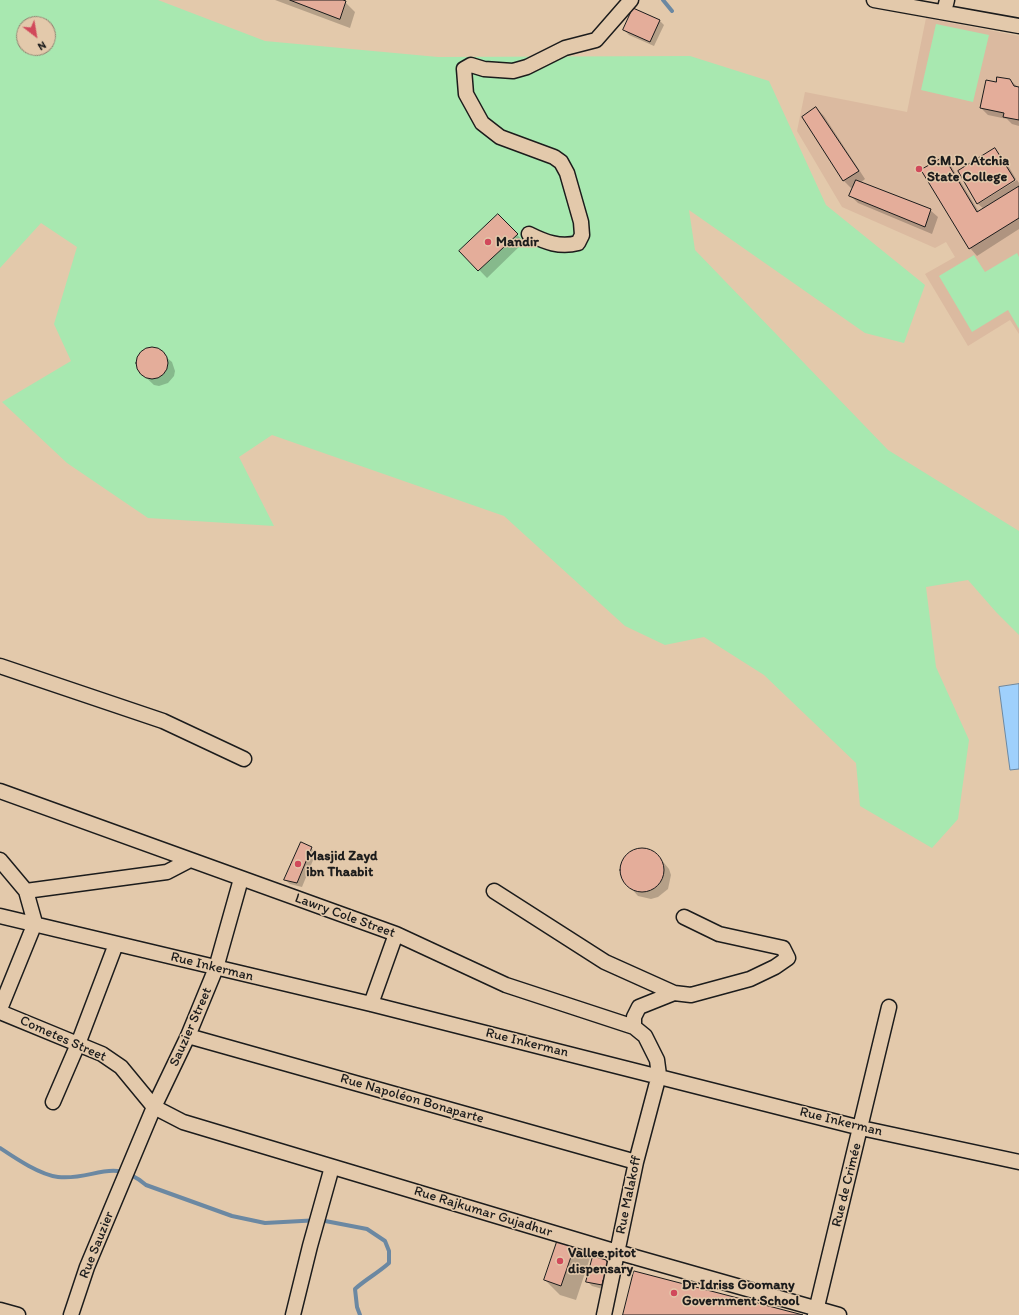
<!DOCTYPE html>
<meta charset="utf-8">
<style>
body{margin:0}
#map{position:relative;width:1019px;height:1315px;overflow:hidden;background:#e3c9ab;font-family:Itim,sans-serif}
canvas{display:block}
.north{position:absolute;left:16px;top:16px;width:40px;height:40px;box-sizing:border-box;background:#e3c9ab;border:1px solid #938472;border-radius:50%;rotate:149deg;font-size:11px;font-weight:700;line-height:16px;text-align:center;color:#1c1c1c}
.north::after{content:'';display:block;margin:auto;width:14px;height:18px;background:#d1495b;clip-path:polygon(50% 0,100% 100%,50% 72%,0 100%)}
</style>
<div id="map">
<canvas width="1019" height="1315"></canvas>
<div class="north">N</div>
</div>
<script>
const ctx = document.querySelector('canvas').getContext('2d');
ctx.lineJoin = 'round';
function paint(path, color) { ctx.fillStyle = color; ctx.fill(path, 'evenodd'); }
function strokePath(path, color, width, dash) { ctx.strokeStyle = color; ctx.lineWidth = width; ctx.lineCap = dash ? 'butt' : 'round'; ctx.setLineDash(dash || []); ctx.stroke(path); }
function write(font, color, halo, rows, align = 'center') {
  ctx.font = font + ' Itim,sans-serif'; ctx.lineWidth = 3; ctx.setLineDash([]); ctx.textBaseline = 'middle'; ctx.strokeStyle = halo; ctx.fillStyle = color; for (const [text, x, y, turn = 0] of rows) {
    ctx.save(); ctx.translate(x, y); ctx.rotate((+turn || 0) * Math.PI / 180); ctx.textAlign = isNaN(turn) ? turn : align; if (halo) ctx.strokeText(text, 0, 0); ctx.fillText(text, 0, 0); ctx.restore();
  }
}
paint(new Path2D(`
 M 926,18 L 1019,36 L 1019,334 L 1010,320 L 968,346 L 925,274 L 955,257 L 946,242 L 935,248 L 842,207 L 797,131 L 805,92 L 907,112 Z`), '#dbbaa0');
paint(new Path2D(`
 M 0,0 L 158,0 L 265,41 L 438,57 L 690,56 L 769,81 L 826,205 L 925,285 L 904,343 L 865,333 L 689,210 L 695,250 L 888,450 L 1019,531 L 1019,635 L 996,612 L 968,580 L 926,587 L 936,667 L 969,740 L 958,819 L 932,848 L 860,806 L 856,763 L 764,675 L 704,637 L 665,645 L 625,626 L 504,516 L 272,435 L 239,457 L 274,526 L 148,518 L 67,463 L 2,402 L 71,361 L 54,324 L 77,247 L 41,223 L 0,268 ZM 24,24 L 48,24 L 48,48 L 24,48 Z
 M 936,24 L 989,35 L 973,102 L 921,90 Z
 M 1017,253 L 1019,257 L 1019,329 L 1008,310 L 972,332 L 939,276 L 974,255 L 985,272 Z`), '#a8e8b0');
const water = new Path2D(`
 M 1019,684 L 1019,769 L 1010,770 L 999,687 Z`);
paint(water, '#9fd0fc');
strokePath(water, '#6b88a2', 1);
paint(new Path2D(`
 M 275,0 L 340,0 L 345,2 L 355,12 L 350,28 Z
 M 659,20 L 664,25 L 654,46 L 629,35 L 624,30 Z
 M 1010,80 L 1019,88 L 1019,126 L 1012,124 L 1007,119 L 988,115 L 981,108 L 997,83 Z
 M 816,108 L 824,116 L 865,179 L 860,183 L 930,210 L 938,217 L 932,234 L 858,203 L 851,196 L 854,186 L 851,188 L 844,181 L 803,117 Z
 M 995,150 L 1003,157 L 1016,179 L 978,202 L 978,204 L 978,203 Z
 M 943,158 L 951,166 L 979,212 L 984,209 L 978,204 L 1017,180 L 1019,183 L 1019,229 L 977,256 L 970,248 Z
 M 498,215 L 524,242 L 487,278 L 461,251 Z
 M 155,348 L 172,362 L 175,371 L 174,376 L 168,383 L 159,386 L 154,385 L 139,371 L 136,361 L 138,356 L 145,349 Z
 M 311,848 L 316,853 L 302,887 L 290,884 L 285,880 Z
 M 645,848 L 652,851 L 660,858 L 669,869 L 671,875 L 668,889 L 658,897 L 651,899 L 638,896 L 621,877 L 621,863 L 631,851 Z
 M 575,1243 L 590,1258 L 576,1300 L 560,1295 L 545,1280 Z
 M 606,1261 L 611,1266 L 606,1290 L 592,1286 L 587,1281 Z`), '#0003');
strokePath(new Path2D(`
 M 663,0 L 672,11
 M 0,1148 C 15,1158 40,1175 58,1177 C 94,1181 112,1156 146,1185 L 232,1216 L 265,1223 L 320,1220 L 367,1229 L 385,1241 L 389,1251 L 389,1263 C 378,1273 366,1279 355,1289 L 357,1307 L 360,1315`), '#6b88a2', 4);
const building = new Path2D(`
 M 290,0 L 343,0 L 346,1 L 340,19 Z
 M 633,8 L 660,20 L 650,42 L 623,30 Z
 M 997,77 L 1010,79 L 1014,86 L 1019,87 L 1019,120 L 1003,117 L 1004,113 L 980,108 L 986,80 L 996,82 Z
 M 816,107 L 859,171 L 843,181 L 802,117 Z
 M 995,148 L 1015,180 L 977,204 L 958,171 Z
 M 944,157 L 977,212 L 1019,186 L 1019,218 L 969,249 L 921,170 Z
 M 856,180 L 931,209 L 925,227 L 849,196 Z
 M 498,214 L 518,234 L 478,271 L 459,251 Z
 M136 363a16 16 0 1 1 32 0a16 16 0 1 1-32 0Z
 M 301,842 L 312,847 L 297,883 L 284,880 Z
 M620 870a22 22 0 1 1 44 0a22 22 0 1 1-44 0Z
 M 559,1236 L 576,1242 L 561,1286 L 544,1280 Z
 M 593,1256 L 606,1260 L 609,1265 L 606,1280 L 603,1280 L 602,1285 L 586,1282 Z
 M 634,1271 L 803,1315 L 623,1315 Z`);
paint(building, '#e4ad9a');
strokePath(building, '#1c1c1c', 1);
const minor = new Path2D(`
 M 874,0 L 1019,26
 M 944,12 L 947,0
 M 529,234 C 545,242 560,248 578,243 L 582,235 L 581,222 L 567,173 L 561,162 L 554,157 L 500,137 L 482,123 L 466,94 L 464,69 L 471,65 L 484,69 L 513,71 L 527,67 L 565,48 L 596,40 L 631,0
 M 0,666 L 163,721 L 244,759
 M 0,791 L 396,934 L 506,985 L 634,1027 L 645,1036 L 657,1060 L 659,1075 L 636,1162 L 604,1315
 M 0,860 L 26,891 L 35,923
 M 26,891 L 167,872 L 190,860
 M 494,891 L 605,962 L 674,993 L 691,995 L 750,979 L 775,967 L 788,958 L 783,948 L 719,934 L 684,917
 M 0,916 L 371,1004 L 861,1128 L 1019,1162
 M 371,1004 L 396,934
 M 0,1009 L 35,923
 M 0,1012 L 102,1054 L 121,1067 L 154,1107 L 183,1122 L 617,1252 L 839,1315
 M 634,1027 L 634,1017 L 639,1007 L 674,993
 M 188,1036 L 636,1162
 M 53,1102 L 78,1044 L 116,944
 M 0,1310 L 18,1315
 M 71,1315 L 87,1267 L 154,1107 L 188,1036 L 216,968 L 241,879
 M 293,1315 L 310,1246 L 332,1167
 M 815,1315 L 889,1007`);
strokePath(minor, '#1c1c1c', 17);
strokePath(minor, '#e3c9ab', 14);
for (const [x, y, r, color] of [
 [919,169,4,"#d1495b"],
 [488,242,4,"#d1495b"],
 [298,864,4,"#d1495b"],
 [560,1261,4,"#d1495b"],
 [674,1293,4,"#d1495b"]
]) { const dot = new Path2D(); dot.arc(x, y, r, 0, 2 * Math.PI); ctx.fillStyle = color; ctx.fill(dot); strokePath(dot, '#e3c9ab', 1.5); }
write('bold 14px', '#1c1c1c', '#e3c9ab', [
 ["G.M.D. Atchia",927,161],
 ["State College",927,177],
 ["Mandir",496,242],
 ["Masjid Zayd",306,856],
 ["ibn Thaabit",306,872],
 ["Vallee pitot",568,1253],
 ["dispensary",568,1269],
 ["Dr Idriss Goomany",682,1285],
 ["Government School",682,1301]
], 'left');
write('14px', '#1c1c1c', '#e3c9ab', [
 ["Lawry Cole Street",345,916,20],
 ["Rue Inkerman",212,967,14],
 ["Sauzier Street",191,1027,-66],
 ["Cometes Street",63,1039,24],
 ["Rue Inkerman",527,1043,14],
 ["Rue Napoléon Bonaparte",412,1099,16],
 ["Rue Inkerman",841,1122,14],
 ["Rue de Crimée",847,1185,-76],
 ["Rue Malakoff",629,1195,-78],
 ["Rue Rajkumar Gujadhur",483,1212,17],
 ["Rue Sauzier",97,1245,-68]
]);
</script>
